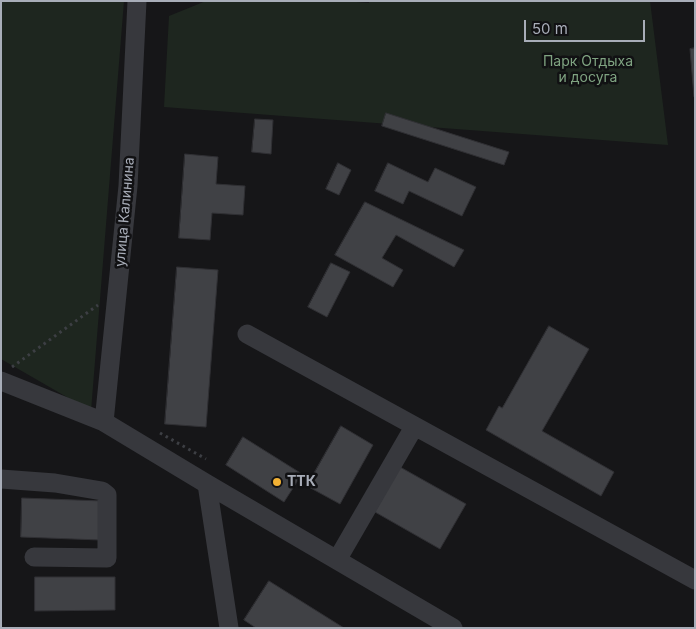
<!DOCTYPE html>
<meta charset="utf-8">
<style>
body{margin:0}
#map{position:relative;width:696px;height:629px;overflow:hidden;background:#161618;font-family:Inter,sans-serif}
canvas{display:block}
.frame{position:absolute;inset:0;border:2px solid #a8adb8;pointer-events:none}
.scale{position:absolute;left:524px;top:20px;width:121px;height:22px;box-sizing:border-box;border:2px solid #a8adb8;border-top:0;padding-left:6px;font-size:15px;line-height:18px;white-space:nowrap;color:#a8adb8;-webkit-text-stroke:4px #111113;paint-order:stroke}
</style>
<div id="map">
<canvas width="696" height="629"></canvas>
<div class="frame"></div>
<div class="scale">50 m</div>
</div>
<script>
const ctx = document.querySelector('canvas').getContext('2d');
ctx.lineJoin = 'round';
function paint(path, color) { ctx.fillStyle = color; ctx.fill(path, 'evenodd'); }
function strokePath(path, color, width, dash) { ctx.strokeStyle = color; ctx.lineWidth = width; ctx.lineCap = dash ? 'butt' : 'round'; ctx.setLineDash(dash || []); ctx.stroke(path); }
function write(font, color, halo, rows, align = 'center') {
  ctx.font = font + ' Inter,sans-serif'; ctx.lineWidth = 5; ctx.setLineDash([]); ctx.textBaseline = 'middle'; ctx.strokeStyle = halo; ctx.fillStyle = color; for (const [text, x, y, turn = 0] of rows) {
    ctx.save(); ctx.translate(x, y); ctx.rotate((+turn || 0) * Math.PI / 180); ctx.textAlign = isNaN(turn) ? turn : align; if (halo) ctx.strokeText(text, 0, 0); ctx.fillText(text, 0, 0); ctx.restore();
  }
}
paint(new Path2D(`
 M 1,1 L 124,1 L 91,411 L 1,359 Z
 M 206,1 L 344,1 L 369,3 L 369,1 L 650,1 L 668,145 L 164,107 L 169,16 Z`), '#1e261f');
const building = new Path2D(`
 M 695,48 L 695,97 L 694,97 L 690,49 Z
 M 386,113 L 509,152 L 504,165 L 382,126 Z
 M 255,119 L 273,120 L 271,154 L 252,152 Z
 M 185,154 L 218,157 L 216,184 L 245,186 L 243,215 L 212,213 L 210,240 L 179,238 Z
 M 338,163 L 351,170 L 339,195 L 326,189 Z
 M 388,163 L 428,182 L 435,168 L 476,187 L 462,216 L 409,191 L 403,204 L 375,191 Z
 M 365,202 L 464,250 L 454,267 L 396,235 L 382,258 L 403,270 L 393,287 L 335,255 Z
 M 331,263 L 350,272 L 327,317 L 308,307 Z
 M 177,267 L 218,270 L 206,427 L 165,424 Z
 M 549,326 L 589,349 L 542,431 L 614,472 L 601,496 L 486,430 L 499,406 L 502,408 Z
 M 341,426 L 373,445 L 340,504 L 307,486 Z
 M 243,437 L 302,474 L 284,502 L 226,465 Z
 M 400,467 L 466,504 L 440,549 L 375,512 Z
 M 22,498 L 102,501 L 100,540 L 21,537 Z
 M 35,577 L 115,577 L 115,610 L 35,611 Z
 M 269,581 L 344,628 L 256,628 L 244,620 Z`);
paint(building, '#404145');
strokePath(building, '#303034', 1);
strokePath(new Path2D(`
 M 12,367 L 98,305
 M 160,433 L 206,459`), '#3d3f44', 3, [2.5, 4]);
strokePath(new Path2D(`
 M 247,334 L 695,580
 M 1,381 L 104,422 L 207,484 L 453,628
 M 104,422 L 128,186 L 137,1
 M 1,479 L 55,483 L 102,491 L 107,495 L 107,558 L 34,557
 M 207,484 L 229,628
 M 337,560 L 414,427`), '#37383d', 19);
for (const [x, y, r, color] of [
 [277,482,5,"#f2b134"]
]) { const dot = new Path2D(); dot.arc(x, y, r, 0, 2 * Math.PI); ctx.fillStyle = color; ctx.fill(dot); strokePath(dot, '#111113', 2); }
write('14px', '#7fa381', '#111113', [
 ["Парк Отдыха",588,62],
 ["и досуга",588,78]
]);
write('14px', '#a8adb8', '#111113', [
 ["улица Калинина",125,212,-85]
]);
write('bold 14px', '#a8adb8', '#111113', [
 ["ТТК",287,482]
], 'left');
</script>
